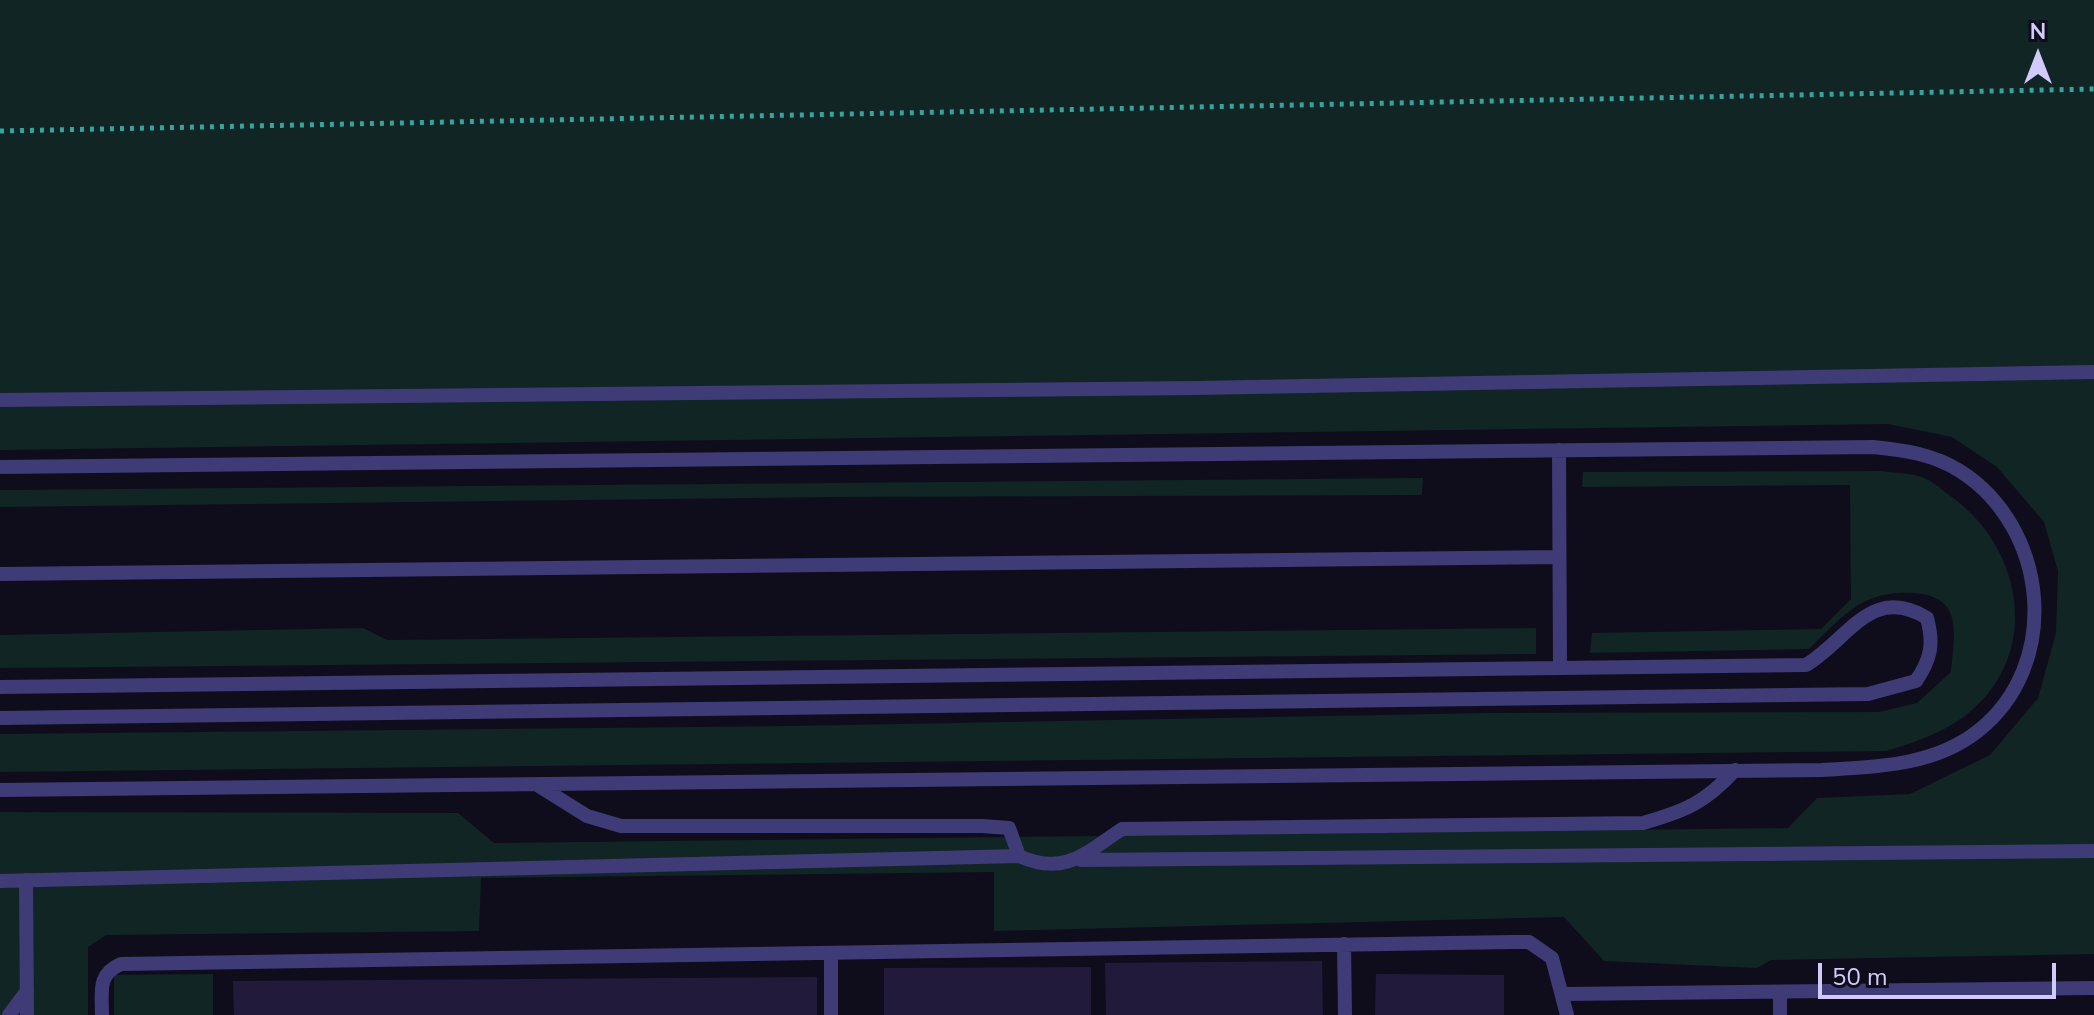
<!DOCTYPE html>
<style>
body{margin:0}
#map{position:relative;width:2094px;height:1015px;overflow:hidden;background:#0f0d1b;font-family:"Nunito Sans",sans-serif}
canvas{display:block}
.north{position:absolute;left:1998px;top:16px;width:80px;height:80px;-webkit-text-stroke:6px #0f0d1b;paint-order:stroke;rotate:0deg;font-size:22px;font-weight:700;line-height:32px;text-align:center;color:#d1cbfb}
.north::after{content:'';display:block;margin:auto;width:28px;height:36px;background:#d1cbfb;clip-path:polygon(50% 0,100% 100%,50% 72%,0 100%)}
.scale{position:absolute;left:1818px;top:963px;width:238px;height:36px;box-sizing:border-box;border:4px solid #d1cbfb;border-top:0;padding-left:10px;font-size:24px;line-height:28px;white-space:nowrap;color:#d1cbfb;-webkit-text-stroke:6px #0f0d1b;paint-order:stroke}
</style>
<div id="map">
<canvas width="2094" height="1015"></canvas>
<div class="north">N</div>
<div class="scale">50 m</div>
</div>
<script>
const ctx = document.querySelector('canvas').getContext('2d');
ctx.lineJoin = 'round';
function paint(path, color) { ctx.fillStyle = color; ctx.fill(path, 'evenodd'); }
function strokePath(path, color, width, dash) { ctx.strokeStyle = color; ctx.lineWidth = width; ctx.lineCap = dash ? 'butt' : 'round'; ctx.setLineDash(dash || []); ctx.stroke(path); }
paint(new Path2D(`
 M 0,0 L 2094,0 L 2094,954 L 1771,960 L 1757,968 L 1604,961 L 1564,917 L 994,931 L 994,872 L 481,878 L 479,931 L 106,935 L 88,947 L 88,1015 L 0,1015 L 0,812 L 458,813 L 494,843 L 1788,828 L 1817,798 L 1910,794 L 1990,755 L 2038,698 L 2056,633 L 2058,571 L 2044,522 L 1997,467 L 1952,437 L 1888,424 L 0,450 Z
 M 1882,471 C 1895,473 1912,473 1924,478 C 1933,481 1942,490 1949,495 C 2014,539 2040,633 1986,696 C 1959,727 1924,740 1886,751 L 0,772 L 0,734 L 793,726 L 1486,713 L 1879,712 L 1917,703 L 1951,672 C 1955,632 1963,596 1913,593 C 1862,590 1843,616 1809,649 L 1590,653 L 1592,633 L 1821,629 L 1851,599 L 1850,485 L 1582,487 L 1583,472 Z
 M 1423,478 L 1422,495 L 833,497 L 0,507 L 0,490 Z
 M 363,628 L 387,640 L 1536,628 L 1536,654 L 0,668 L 0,635 Z
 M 213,974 L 213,1015 L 114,1015 L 114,975 Z`), '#102524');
paint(new Path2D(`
 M 1322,961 L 1323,1015 L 1106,1015 L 1105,963 Z
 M 1091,967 L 1091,1015 L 884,1015 L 884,968 Z
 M 1376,974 L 1504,975 L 1504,1015 L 1375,1015 Z
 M 817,977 L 817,1015 L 234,1015 L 233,981 Z`), '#211a3b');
strokePath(new Path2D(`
 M 0,131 L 2094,89`), '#36a49e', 5, [4, 6]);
strokePath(new Path2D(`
 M 0,400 L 1195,388 L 2094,372
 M 1559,450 L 1560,668
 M 0,467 L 1873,447 C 1904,450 1933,454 1960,471 C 2048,527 2063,664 1978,731 C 1934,766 1875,767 1822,770 L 0,790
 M 0,574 L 1559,557
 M 0,687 L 1806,665 C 1849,639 1871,584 1927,618 C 1934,644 1931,659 1916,681 L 1868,694 L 0,718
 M 539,786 L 587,816 L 621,826 L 982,826 L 1009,828 L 1019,856 C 1065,877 1087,852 1122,829 L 1643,823 C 1685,811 1705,803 1735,770
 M 1081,860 L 2094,851
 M 26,880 L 27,1015
 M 0,881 L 1019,856
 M 1344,944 L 1345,1015
 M 831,953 L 831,1015
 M 1780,992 L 1780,1015
 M 1564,994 L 2094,988
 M 9,1015 L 27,991
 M 102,1015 C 102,992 97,974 121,964 L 1513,942 L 1529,942 L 1552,958 L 1567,1015`), '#3e3b77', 14);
</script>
